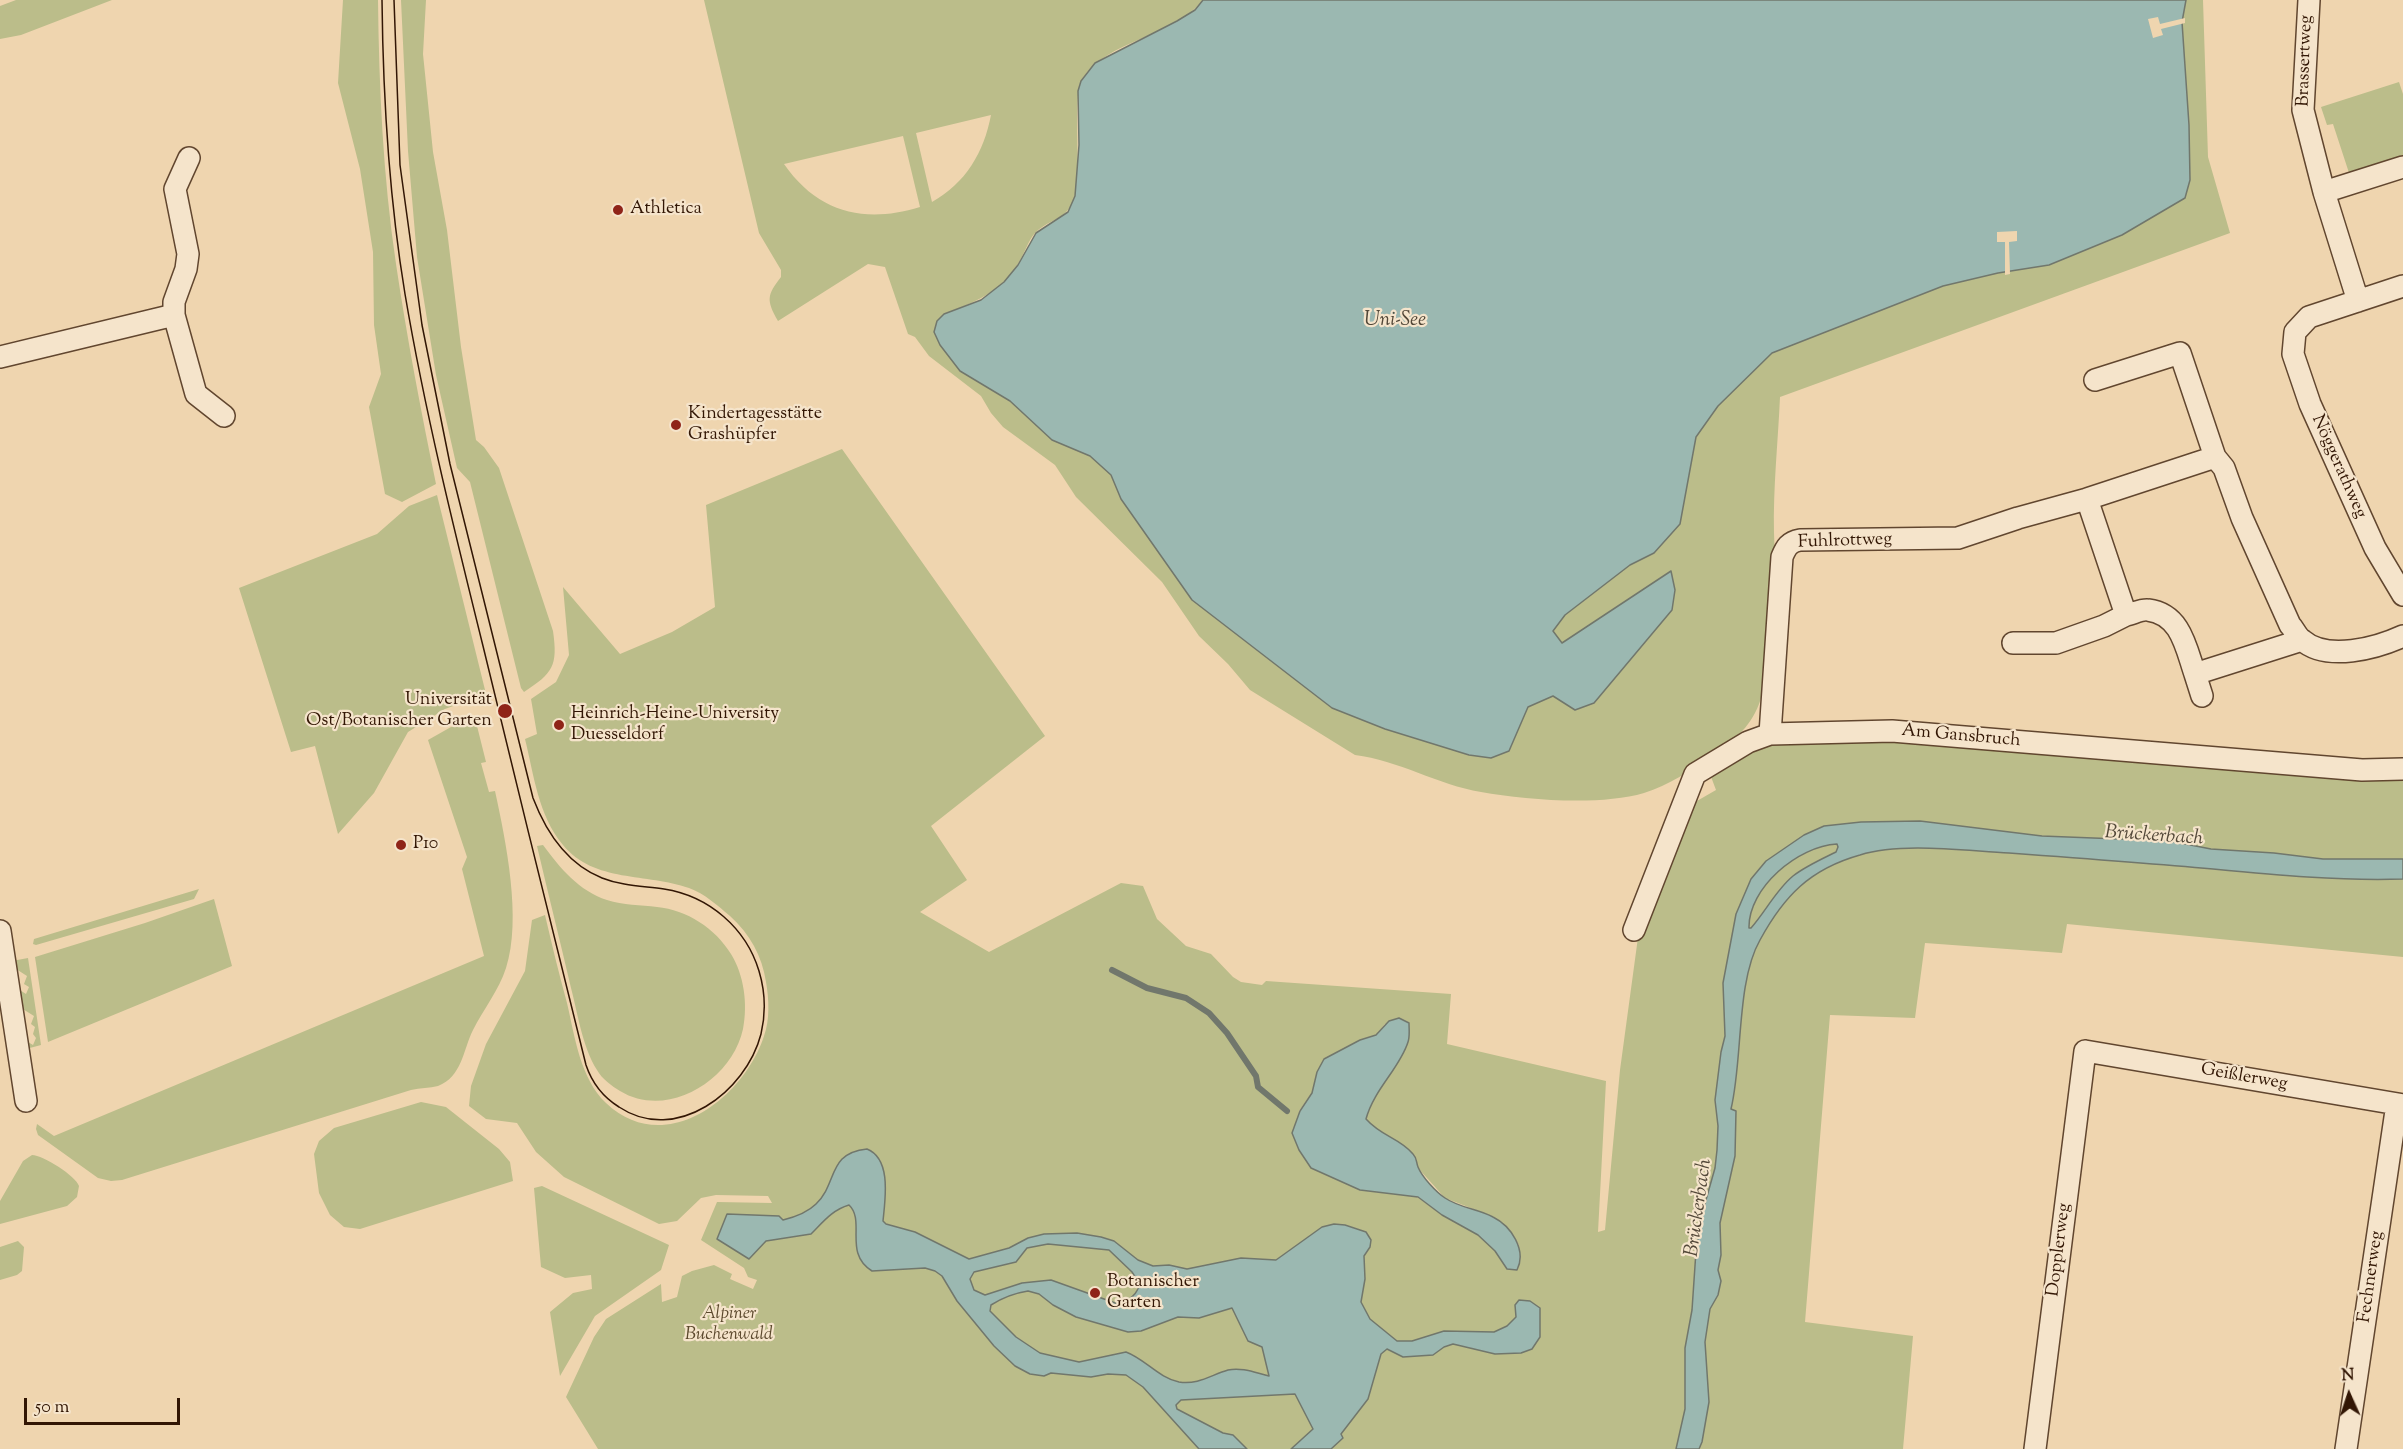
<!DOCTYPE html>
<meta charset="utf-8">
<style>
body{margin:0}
#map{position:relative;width:2403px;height:1449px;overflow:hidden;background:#efd5af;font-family:"Sorts Mill Goudy",serif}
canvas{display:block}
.north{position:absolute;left:2319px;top:1365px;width:60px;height:60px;-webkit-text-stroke:4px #f5e4cb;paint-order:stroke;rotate:357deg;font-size:16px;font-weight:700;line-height:24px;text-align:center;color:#321604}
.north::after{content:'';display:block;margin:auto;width:21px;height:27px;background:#321604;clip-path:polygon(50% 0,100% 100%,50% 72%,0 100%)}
.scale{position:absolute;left:24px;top:1398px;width:156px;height:27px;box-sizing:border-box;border:3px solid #321604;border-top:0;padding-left:8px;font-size:18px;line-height:21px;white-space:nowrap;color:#321604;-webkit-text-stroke:4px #f5e4cb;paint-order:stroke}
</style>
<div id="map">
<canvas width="2403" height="1449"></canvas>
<div class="north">N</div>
<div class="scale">50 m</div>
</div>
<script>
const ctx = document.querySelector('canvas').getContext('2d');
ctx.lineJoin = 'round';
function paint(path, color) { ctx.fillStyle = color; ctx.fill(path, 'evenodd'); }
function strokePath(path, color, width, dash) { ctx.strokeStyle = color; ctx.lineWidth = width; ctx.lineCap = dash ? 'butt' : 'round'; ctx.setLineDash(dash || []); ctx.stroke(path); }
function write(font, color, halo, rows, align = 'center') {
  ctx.font = font + ' "Sorts Mill Goudy",serif'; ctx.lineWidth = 4.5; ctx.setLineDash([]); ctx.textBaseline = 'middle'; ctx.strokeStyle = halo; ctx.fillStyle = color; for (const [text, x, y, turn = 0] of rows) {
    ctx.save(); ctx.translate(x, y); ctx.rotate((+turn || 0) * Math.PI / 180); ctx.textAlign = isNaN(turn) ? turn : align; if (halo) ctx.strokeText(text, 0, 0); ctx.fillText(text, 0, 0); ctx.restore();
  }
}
paint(new Path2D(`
 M 16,0 L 112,0 L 21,35 L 0,39 L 0,6 Z
 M 343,0 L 378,0 C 379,88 383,176 396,264 C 407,338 421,411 436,484 L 402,502 L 385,494 L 369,407 L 381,374 L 374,325 L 373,252 L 360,169 L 338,83 Z
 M 401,0 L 426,0 L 423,54 L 433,152 L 447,230 L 461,347 L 476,440 L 484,447 L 499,468 L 553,631 C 558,666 553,673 524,692 L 521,688 L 470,482 L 457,468 L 436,375 L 417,257 L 408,151 Z
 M 704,0 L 1203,0 C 1173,38 1108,39 1082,79 C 1072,95 1082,170 1075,196 C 1068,220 1051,218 1036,232 C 1028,240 1024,255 1018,264 C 1001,292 973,303 944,314 L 960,371 L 1010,401 L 1052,440 L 1090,456 L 1111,475 L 1121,499 L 1192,600 L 1332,708 L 1509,751 L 1528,707 L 1553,696 L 1575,710 L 1594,703 L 1671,610 L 1675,590 L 1671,571 L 1562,643 L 1553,631 L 1565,615 L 1630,565 L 1654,553 L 1680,524 L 1696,437 L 1718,406 L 1772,353 L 1943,286 L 1998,273 L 2049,265 L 2122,235 L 2185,198 L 2190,155 L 2182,22 L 2186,0 L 2203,0 L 2208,157 L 2230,233 L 1780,397 C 1778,442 1773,488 1774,533 C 1776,581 1777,659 1759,704 C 1749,730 1733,740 1711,756 C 1690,771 1669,785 1644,793 C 1600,806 1526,800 1481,792 C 1438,785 1398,760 1355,755 L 1250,690 L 1228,664 L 1199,636 L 1162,582 L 1076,497 L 1055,465 L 1003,427 L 991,413 L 981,396 L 929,356 L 915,337 L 908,334 L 885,267 L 868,264 L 778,321 C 766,300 767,295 781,277 L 781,270 L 759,233 ZM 991,115 C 984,152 966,183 932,202 L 916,133 ZM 903,136 L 920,207 C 865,224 818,213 784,164 Z
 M 2399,82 L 2403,94 L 2403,163 L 2351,179 L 2333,124 L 2327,125 L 2321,107 Z
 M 842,449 L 1045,736 L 931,826 L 967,880 L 920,912 L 989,952 L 1121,883 L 1143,886 L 1157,919 L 1186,946 L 1211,954 L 1233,977 L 1241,982 L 1262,985 L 1266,981 L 1451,994 L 1447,1044 L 1606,1081 L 1598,1232 L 1605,1230 L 1620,1070 L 1639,930 L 1690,805 L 1716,790 L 1710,774 L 1769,742 L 1850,736 L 2403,771 L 2403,957 L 2067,924 L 2062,953 L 1925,943 L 1915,1018 L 1830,1015 L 1805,1322 L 1913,1336 L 1903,1449 L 598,1449 L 566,1397 L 594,1337 L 606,1319 L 661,1284 L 662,1302 L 677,1297 L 682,1276 L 692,1271 L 714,1265 L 732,1274 L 730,1279 L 753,1289 L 757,1280 L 748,1277 L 744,1268 L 701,1240 L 717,1202 L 772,1203 L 768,1196 L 716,1195 L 701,1198 L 677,1221 L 659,1224 L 564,1177 L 536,1152 L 517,1123 L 486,1119 L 469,1106 L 471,1086 L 486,1044 L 525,971 L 532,920 L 545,915 C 552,945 559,974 567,1003 C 575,1037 580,1078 606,1103 C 665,1159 744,1098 764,1036 C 770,1020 769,999 766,982 C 762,956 750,934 730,916 C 717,905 705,894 689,888 C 647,873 594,883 563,845 C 538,815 534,775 525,739 L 537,734 L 531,699 L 556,682 L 569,655 L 563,587 L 620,654 L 672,632 L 715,607 L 706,505 ZM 1385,1024 L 1404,1052 C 1389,1072 1373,1094 1366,1119 L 1376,1131 L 1415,1156 L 1418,1168 L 1445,1198 L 1494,1217 L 1513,1235 L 1519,1245 L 1520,1263 L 1507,1269 L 1495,1251 L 1478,1235 L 1442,1215 L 1417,1197 L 1359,1190 L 1299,1111 L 1312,1093 L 1317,1072 L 1360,1040 L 1376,1035 Z
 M 437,495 L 486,694 L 445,709 L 408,732 L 374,793 L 338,834 L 315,746 L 291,752 L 239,588 L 377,534 L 409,506 Z
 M 475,718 L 486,762 L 481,763 L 489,792 L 495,791 C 506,842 522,919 506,968 C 499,990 483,1010 473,1030 C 463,1050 462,1077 438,1086 C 430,1088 420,1088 411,1090 L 122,1180 L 111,1181 L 98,1178 L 38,1135 L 36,1129 L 37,1124 L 54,1136 L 484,956 L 462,869 L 467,857 L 428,740 L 451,727 Z
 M 543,845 C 560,868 579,891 607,900 C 623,905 641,905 657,907 C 687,910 715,928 731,954 C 744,975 748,1004 743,1029 C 732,1080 668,1120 620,1091 C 612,1086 602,1079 597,1070 C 582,1046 578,1014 571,988 C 560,941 548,893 537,846 Z
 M 199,889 L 194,899 L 36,945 L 33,944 L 34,939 Z
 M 214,899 L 232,966 L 48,1042 L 35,957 L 145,923 Z
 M 28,958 L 41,1045 L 26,1049 L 23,1039 L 33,1045 L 36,1038 L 33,1034 L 35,1027 L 31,1024 L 34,1016 L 18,1006 L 15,987 L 26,994 L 29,987 L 24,984 L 27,976 L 13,967 L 12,961 Z
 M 421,1102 L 446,1107 L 499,1149 L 510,1162 L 513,1181 L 360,1229 L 344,1227 L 330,1215 L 319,1193 L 314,1154 L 319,1141 L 334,1128 Z
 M 32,1155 C 43,1155 76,1176 79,1186 L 77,1197 L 67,1206 L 0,1224 L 0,1201 L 23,1161 Z
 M 542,1186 L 669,1245 L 661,1270 L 595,1316 L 560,1376 L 550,1312 L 573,1293 L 592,1289 L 591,1275 L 565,1278 L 541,1267 L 534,1188 Z
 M 18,1241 L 24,1247 L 22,1271 L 17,1275 L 0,1280 L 0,1247 Z`), '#bbbd8a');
const water = new Path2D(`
 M 1203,0 L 2186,0 L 2182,22 L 2189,125 L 2190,180 L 2185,198 L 2122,235 L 2049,265 L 1998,273 L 1943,286 L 1772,353 L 1718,406 L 1696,437 L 1680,524 L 1654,553 L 1630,565 L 1565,615 L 1553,631 L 1562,643 L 1671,571 L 1675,590 L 1672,610 L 1594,703 L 1575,710 L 1553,696 L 1528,707 L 1509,751 L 1491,758 L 1469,755 L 1385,729 L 1332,708 L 1192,600 L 1121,499 L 1111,475 L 1090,456 L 1052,440 L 1010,401 L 960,371 L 940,345 L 934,332 L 937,321 L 944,314 L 981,300 L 1004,282 L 1018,265 L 1036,233 L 1068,212 L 1075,196 L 1079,145 L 1078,91 L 1081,81 L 1095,63 L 1177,21 L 1195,10 Z
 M 1920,821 L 2042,836 L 2170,841 L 2211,849 L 2274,853 L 2323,859 L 2403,859 L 2403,879 C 2339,881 2276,875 2213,869 C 2145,863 2077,858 2009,853 C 1966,851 1902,842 1860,855 C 1810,869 1784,896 1760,940 C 1736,982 1743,1060 1731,1109 L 1736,1111 L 1735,1156 L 1720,1223 L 1721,1255 L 1718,1270 L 1721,1281 L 1718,1295 L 1710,1309 L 1705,1342 L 1709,1402 L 1702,1442 L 1699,1449 L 1676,1449 L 1685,1409 L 1685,1348 L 1692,1310 L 1696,1251 L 1702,1214 L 1715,1168 L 1717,1150 L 1718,1126 L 1715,1100 L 1721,1052 L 1725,1036 L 1723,983 L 1736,914 L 1751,879 L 1766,861 L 1804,835 L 1824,826 L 1861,822 ZM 1837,844 L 1838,847 L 1836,852 C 1822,859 1806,866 1793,876 C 1776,890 1766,911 1751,928 L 1749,928 C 1748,888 1798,846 1837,844 Z
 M 1399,1018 L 1409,1023 C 1409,1029 1410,1036 1408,1042 C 1400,1068 1374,1089 1366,1119 C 1382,1137 1400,1138 1413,1154 C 1417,1158 1416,1162 1418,1167 C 1422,1177 1436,1192 1445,1198 C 1460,1208 1478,1209 1493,1217 C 1511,1226 1527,1250 1517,1270 L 1507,1269 L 1495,1251 L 1478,1235 L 1442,1215 L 1418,1197 L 1360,1190 L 1311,1168 L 1299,1150 L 1292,1133 L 1300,1111 L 1312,1093 L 1317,1072 L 1324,1059 L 1360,1040 L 1376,1035 L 1389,1021 Z
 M 867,1149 C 892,1159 885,1200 883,1221 L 886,1224 L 915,1232 L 969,1259 L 1009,1248 L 1028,1238 L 1044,1234 L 1077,1233 L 1101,1237 L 1114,1241 L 1138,1260 L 1153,1266 L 1169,1265 L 1187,1269 L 1241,1258 L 1276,1260 L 1322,1227 L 1334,1224 L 1345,1225 L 1366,1232 L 1371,1240 L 1370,1247 L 1364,1256 L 1365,1279 L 1361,1302 L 1370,1319 L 1397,1341 L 1412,1341 L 1444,1331 L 1494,1332 L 1507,1326 L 1516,1317 L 1515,1305 L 1519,1300 L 1530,1301 L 1540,1308 L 1540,1337 L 1532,1349 L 1521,1353 L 1495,1354 L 1453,1344 L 1444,1347 L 1433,1355 L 1403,1357 L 1387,1349 L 1381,1354 L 1368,1399 L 1341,1434 L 1343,1438 L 1331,1449 L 1291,1449 L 1313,1429 L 1295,1394 L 1181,1400 L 1176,1405 L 1177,1409 L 1223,1433 L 1233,1435 L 1247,1449 L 1199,1449 L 1143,1387 L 1126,1375 L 1108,1374 L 1091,1377 L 1051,1373 L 1044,1376 L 1030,1374 L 1015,1366 L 994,1346 L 957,1301 L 942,1276 L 935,1271 L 925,1268 L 872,1271 C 843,1253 866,1221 849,1205 C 832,1210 823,1222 811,1234 L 766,1241 L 749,1259 L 717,1239 L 727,1214 L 779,1216 L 783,1220 C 795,1217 807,1213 816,1204 C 838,1183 827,1153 867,1149 ZM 1048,1244 L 1109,1250 L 1132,1272 L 1139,1283 C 1139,1294 1128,1301 1118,1304 L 1051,1280 L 1022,1283 L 985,1295 L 974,1290 L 970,1279 L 974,1272 L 1016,1262 L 1027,1248 ZM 1028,1291 L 1039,1294 L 1053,1305 L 1076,1317 L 1128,1332 L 1141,1331 L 1178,1317 L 1199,1318 L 1232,1308 L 1248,1341 L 1262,1347 L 1269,1376 C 1256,1373 1242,1367 1228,1370 C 1211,1375 1198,1385 1179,1382 C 1159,1378 1145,1359 1126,1352 L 1079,1362 L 1040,1353 L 1016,1337 L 990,1311 L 991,1305 C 1002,1298 1015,1293 1028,1291 Z`);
paint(water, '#9bb8b1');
strokePath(water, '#71776c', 1.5);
paint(new Path2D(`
 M 2158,17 L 2160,24 L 2185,18 L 2185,23 L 2161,29 L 2163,35 L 2153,38 L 2148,19 Z
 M 2017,231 L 2017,241 L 2009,242 L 2010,274 L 2005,275 L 2005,242 L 1997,242 L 1997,232 Z`), '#efd5af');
strokePath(new Path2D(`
 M 1112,970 L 1147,988 L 1186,998 L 1209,1013 L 1227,1033 L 1256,1076 L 1258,1087 L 1287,1111`), '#71776c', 6);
const street = new Path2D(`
 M 2309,0 L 2303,110 L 2324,192 L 2358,301
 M 2324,192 L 2403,167
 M 2403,286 L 2309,317 L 2295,332 L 2293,354 L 2310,404 L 2375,548 L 2403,595
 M 174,315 L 174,302 L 186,269 L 188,254 L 175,189 L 189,158
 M 0,357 L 174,315 L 196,394 L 224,416
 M 2095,380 L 2180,353 L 2215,457 L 2224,468 L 2242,518 L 2290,625 C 2294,629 2297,637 2302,640 C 2327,662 2377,648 2403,636
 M 2087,499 L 2126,615 C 2132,614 2142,609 2148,610 C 2181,614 2186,648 2195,674 L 2302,640
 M 2013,643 L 2056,643 L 2104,626 L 2126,615
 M 2195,674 L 2202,696
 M 1770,734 L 1782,557 C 1786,547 1789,542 1800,540 L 1958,538 L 2018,518 L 2087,499 L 2215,457
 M 1634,930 L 1695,774 L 1748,742 L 1770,734 L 1892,731 L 2362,770 L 2403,769
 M 0,931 L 26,1101
 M 2035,1449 L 2085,1051 L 2403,1105
 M 2346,1449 L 2397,1104`);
strokePath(street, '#61462f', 24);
strokePath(street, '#f5e4cb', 21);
strokePath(new Path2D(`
 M 382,0 C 383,98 389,197 405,294 C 425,412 454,529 483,646 C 517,786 551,925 586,1065 C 592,1083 603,1097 619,1107 C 676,1145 746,1092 761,1034 C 766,1013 765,991 759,971 C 746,928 709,896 664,889 C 643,886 622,886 602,878 C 567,864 546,832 533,798 L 450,464 L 422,325 L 400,165 L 394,0`), '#321604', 1.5);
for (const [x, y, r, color] of [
 [618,210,6,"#8f2418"],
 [676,425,6,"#8f2418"],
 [505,711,8,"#8f2418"],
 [559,725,6,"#8f2418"],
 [401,845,6,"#8f2418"],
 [1095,1293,6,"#8f2418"]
]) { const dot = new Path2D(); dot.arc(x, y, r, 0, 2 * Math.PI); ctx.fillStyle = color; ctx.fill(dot); strokePath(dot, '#f5e4cb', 2); }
write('18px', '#321604', '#f5e4cb', [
 ["Brassertweg",2306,61,-88],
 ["Nöggerathweg",2338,467,66],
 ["Fuhlrottweg",1845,542,-2],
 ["Am Gansbruch",1961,737,5],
 ["Geißlerweg",2244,1078,10],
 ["Dopplerweg",2060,1250,-83],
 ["Fechnerweg",2372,1277,-82]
]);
write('18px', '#321604', '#f5e4cb', [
 ["Athletica",630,210],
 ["Kindertagesstätte",688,415],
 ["Grashüpfer",688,436],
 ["Universität",492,701,"right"],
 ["Ost/Botanischer Garten",492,722,"right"],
 ["Heinrich-Heine-University",571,715],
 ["Duesseldorf",571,736],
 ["P10",413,845],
 ["Botanischer",1107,1283],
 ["Garten",1107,1304]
], 'left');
write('italic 18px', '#5b482c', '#f5e4cb', [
 ["Alpiner",729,1315],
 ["Buchenwald",729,1336]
]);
write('italic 20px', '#524738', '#f5e4cb', [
 ["Uni-See",1395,322],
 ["Brückerbach",2154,837,4],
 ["Brückerbach",1700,1208,-82]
]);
</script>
